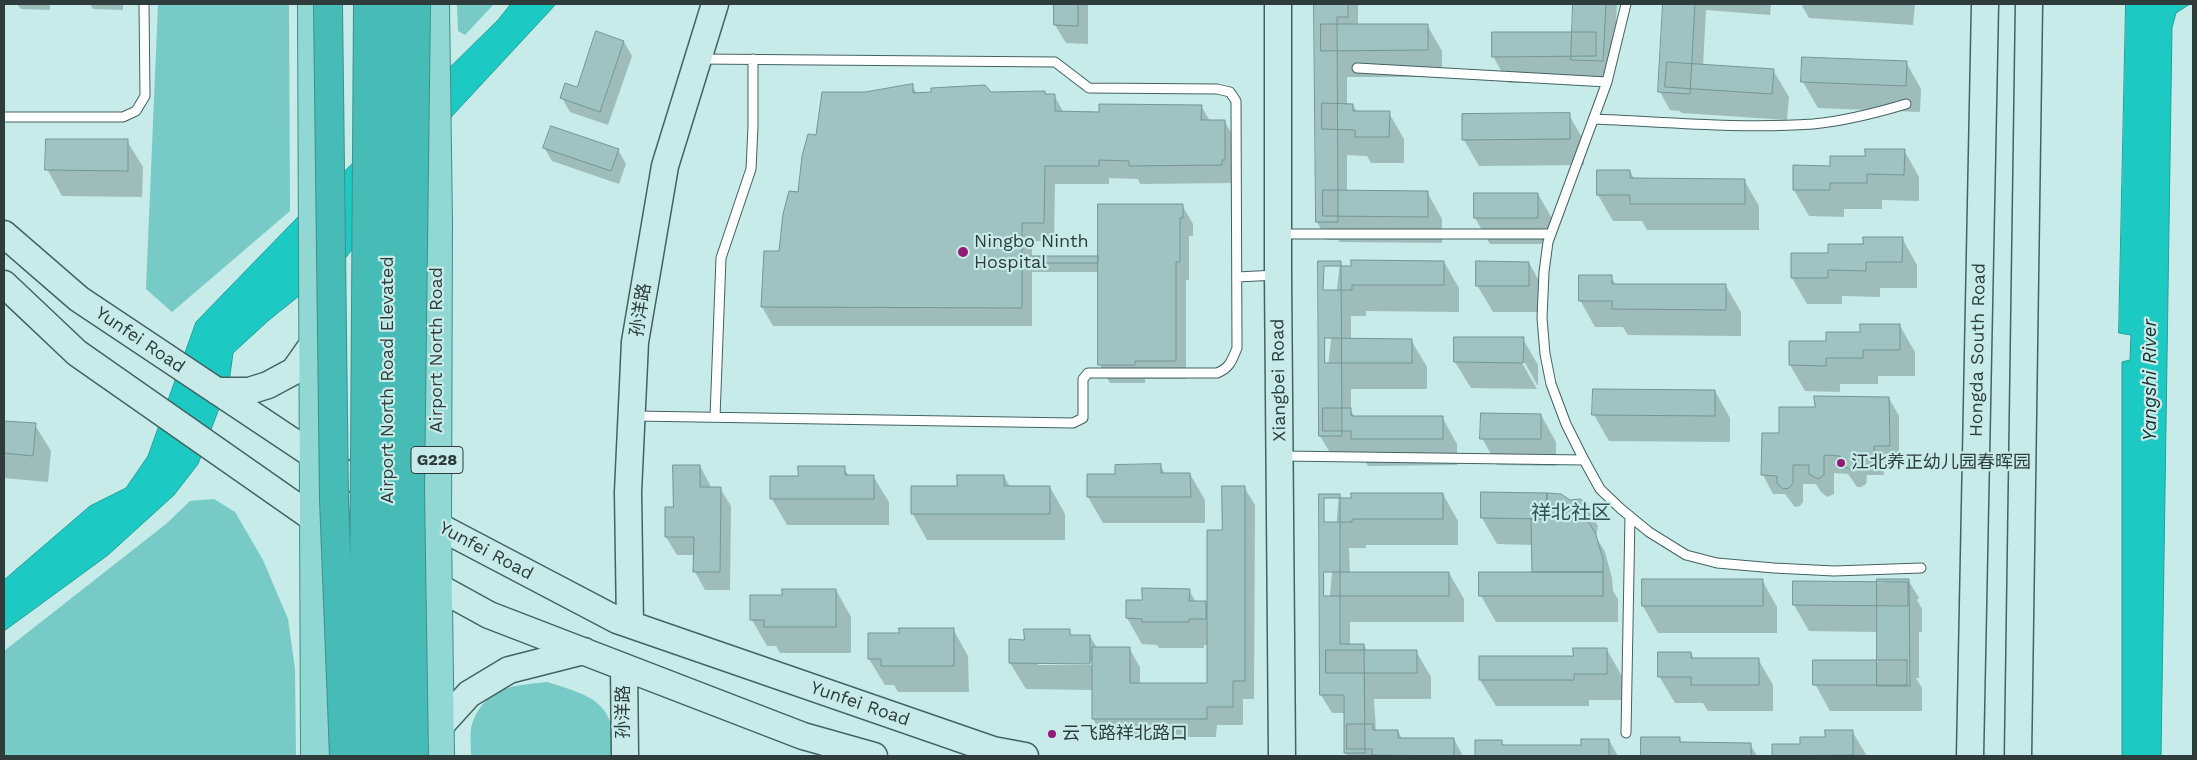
<!DOCTYPE html>
<meta charset="utf-8">
<style>
body{margin:0}
#map{position:relative;width:2197px;height:760px;overflow:hidden;background:#c6ebe9;font-family:"Work Sans",sans-serif}
canvas{display:block}
.frame{position:absolute;inset:0;border:5px solid #2e3d3c;pointer-events:none}
</style>
<div id="map">
<canvas width="2197" height="760"></canvas>
<div class="frame"></div>
</div>
<script>
const ctx = document.querySelector('canvas').getContext('2d');
ctx.lineJoin = 'round';
function paint(path, color) { ctx.fillStyle = color; ctx.fill(path, 'evenodd'); }
function strokePath(path, color, width, dash) { ctx.strokeStyle = color; ctx.lineWidth = width; ctx.lineCap = dash ? 'butt' : 'round'; ctx.setLineDash(dash || []); ctx.stroke(path); }
function write(font, color, halo, rows, align = 'center') {
  ctx.font = font + ' "Work Sans","Noto Sans SC",sans-serif'; ctx.lineWidth = 4.5; ctx.setLineDash([]); ctx.textBaseline = 'middle'; ctx.strokeStyle = halo; ctx.fillStyle = color; for (const [text, x, y, turn = 0] of rows) {
    ctx.save(); ctx.translate(x, y); ctx.rotate((+turn || 0) * Math.PI / 180); ctx.textAlign = isNaN(turn) ? turn : align; if (halo) ctx.strokeText(text, 0, 0); ctx.fillText(text, 0, 0); ctx.restore();
  }
}
paint(new Path2D(`
 M 158,4 L 289,4 L 290,211 L 172,312 L 146,289 Z
 M 457,4 L 494,4 L 465,35 L 458,31 Z
 M 214,499 L 235,512 L 263,560 L 288,619 L 295,669 L 296,756 L 4,756 L 4,651 L 166,524 L 190,501 Z
 M 547,682 C 593,696 615,702 615,756 L 471,756 C 471,746 469,731 473,721 C 488,685 514,686 547,682 Z`), '#77cac5');
const water = new Path2D(`
 M 511,4 L 556,4 L 453,115 L 344,260 L 269,320 L 233,353 L 229,382 L 198,464 L 174,495 L 108,555 L 4,631 L 4,580 L 90,506 L 126,488 L 148,456 L 196,322 L 295,220 L 498,20 Z
 M 2126,4 L 2190,4 L 2176,13 L 2172,28 L 2161,756 L 2122,756 L 2122,362 L 2130,360 L 2131,335 L 2119,333 Z`);
paint(water, '#1dcac3');
strokePath(water, '#22a09a', 1);
paint(new Path2D(`
 M 17,4 L 50,4 L 50,10 L 21,9 Z
 M 90,4 L 123,4 L 123,10 L 93,9 Z
 M 1055,4 L 1088,4 L 1088,44 L 1066,43 L 1055,25 Z
 M 1316,4 L 1358,4 L 1358,25 L 1427,25 L 1442,51 L 1442,77 L 1347,77 L 1347,105 L 1353,105 L 1357,112 L 1389,113 L 1404,139 L 1404,163 L 1371,163 L 1367,156 L 1347,155 L 1347,192 L 1427,192 L 1442,219 L 1442,243 L 1340,242 L 1338,240 L 1327,240 L 1317,222 Z
 M 1575,4 L 1617,4 L 1613,79 L 1611,79 L 1611,82 L 1508,83 L 1493,56 L 1573,33 Z
 M 1664,4 L 1771,4 L 1770,15 L 1706,10 L 1703,66 L 1773,70 L 1789,97 L 1787,120 L 1682,113 L 1680,111 L 1670,110 L 1660,92 Z
 M 1801,4 L 1915,4 L 1913,25 L 1809,18 Z
 M 624,42 L 632,56 L 608,125 L 570,112 L 562,98 L 578,89 Z
 M 1906,62 L 1921,89 L 1920,112 L 1818,108 L 1803,82 Z
 M 912,85 L 917,94 L 1044,93 L 1046,95 L 1054,95 L 1064,113 L 1100,113 L 1201,106 L 1210,121 L 1225,122 L 1235,140 L 1232,183 L 1140,184 L 1138,179 L 1109,178 L 1109,184 L 1055,184 L 1054,241 L 1032,241 L 1032,257 L 1100,257 L 1182,205 L 1193,224 L 1193,236 L 1189,236 L 1189,280 L 1186,280 L 1186,379 L 1145,379 L 1145,383 L 1110,383 L 1100,365 L 1100,272 L 1032,272 L 1032,326 L 773,326 L 762,307 L 765,252 L 780,252 L 817,136 L 865,93 Z
 M 1569,115 L 1584,141 L 1584,165 L 1479,166 L 1464,140 Z
 M 127,141 L 143,167 L 142,197 L 62,196 L 47,169 Z
 M 544,147 L 618,150 L 626,164 L 619,184 L 552,161 Z
 M 1904,150 L 1919,177 L 1919,201 L 1882,200 L 1882,209 L 1844,209 L 1844,217 L 1809,216 L 1794,190 L 1831,167 Z
 M 1630,171 L 1635,180 L 1744,180 L 1759,206 L 1759,230 L 1647,230 L 1642,221 L 1613,221 L 1598,195 Z
 M 1538,194 L 1553,220 L 1553,244 L 1490,244 L 1475,218 Z
 M 1902,238 L 1917,265 L 1917,288 L 1880,288 L 1880,297 L 1842,296 L 1842,304 L 1807,304 L 1792,278 L 1829,255 Z
 M 1340,262 L 1343,268 L 1444,262 L 1459,288 L 1459,312 L 1366,311 L 1366,316 L 1351,316 L 1351,340 L 1411,340 L 1427,367 L 1427,389 L 1351,389 L 1351,411 L 1355,417 L 1442,417 L 1457,444 L 1457,465 L 1368,466 L 1363,457 L 1331,454 L 1320,436 Z
 M 1529,263 L 1544,289 L 1544,312 L 1493,312 L 1477,285 Z
 M 1611,277 L 1616,285 L 1726,286 L 1741,312 L 1741,336 L 1628,335 L 1623,327 L 1595,327 L 1580,300 Z
 M 1900,326 L 1915,352 L 1915,376 L 1878,376 L 1878,384 L 1840,384 L 1840,392 L 1805,391 L 1790,365 L 1790,342 L 1827,342 Z
 M 1523,339 L 1538,365 L 1538,386 L 1525,363 L 1522,363 L 1537,389 L 1471,388 L 1455,362 Z
 M 1594,390 L 1715,391 L 1730,418 L 1730,442 L 1609,441 L 1594,415 Z
 M 1889,398 L 1899,416 L 1899,464 L 1884,464 L 1884,475 L 1867,475 L 1866,484 L 1861,487 L 1857,487 L 1848,474 L 1834,473 L 1834,494 L 1827,497 L 1821,492 L 1816,484 L 1803,484 L 1803,502 L 1800,506 L 1795,507 L 1785,494 L 1773,494 L 1763,475 L 1763,434 L 1780,434 L 1816,408 Z
 M 1541,415 L 1556,442 L 1556,466 L 1497,465 L 1482,438 Z
 M 4,422 L 35,425 L 51,451 L 48,482 L 4,478 Z
 M 700,466 L 710,485 L 710,488 L 720,488 L 731,506 L 730,590 L 705,590 L 695,572 L 695,555 L 677,555 L 666,537 Z
 M 1161,466 L 1165,474 L 1190,474 L 1205,500 L 1205,523 L 1103,523 L 1088,497 L 1116,475 Z
 M 844,468 L 849,476 L 873,476 L 889,502 L 889,525 L 787,525 L 772,499 L 800,477 Z
 M 1004,476 L 1010,487 L 1050,487 L 1065,514 L 1065,540 L 927,540 L 912,513 L 958,487 Z
 M 1244,487 L 1255,505 L 1254,699 L 1243,699 L 1243,725 L 1217,725 L 1216,737 L 1104,737 L 1093,719 L 1093,690 L 1026,689 L 1010,663 L 1011,641 L 1025,641 L 1069,631 L 1072,636 L 1090,636 L 1097,648 L 1129,648 L 1140,667 L 1140,684 L 1208,684 L 1208,645 L 1204,645 L 1204,648 L 1159,648 L 1157,645 L 1142,644 L 1127,618 L 1143,602 L 1189,590 L 1196,602 L 1206,602 L 1208,607 L 1223,531 ZM 1038,662 L 1097,662 L 1097,665 L 1038,665 Z
 M 1443,494 L 1458,521 L 1458,545 L 1366,545 L 1366,548 L 1349,548 L 1350,573 L 1449,573 L 1464,599 L 1464,622 L 1350,622 L 1350,645 L 1364,645 L 1367,651 L 1416,651 L 1431,677 L 1431,699 L 1374,699 L 1376,731 L 1398,731 L 1402,739 L 1454,739 L 1463,756 L 1347,756 L 1345,752 L 1345,713 L 1332,713 L 1321,695 L 1339,496 L 1341,499 Z
 M 1569,502 L 1584,503 L 1598,526 L 1596,537 L 1605,552 L 1612,578 L 1613,591 L 1618,599 L 1618,622 L 1496,622 L 1481,596 L 1481,573 L 1533,573 L 1533,545 L 1497,544 L 1482,518 Z
 M 1643,580 L 1762,580 L 1777,607 L 1777,633 L 1658,633 L 1643,606 Z
 M 1908,580 L 1919,598 L 1917,600 L 1922,609 L 1922,632 L 1919,632 L 1919,678 L 1916,678 L 1922,688 L 1922,711 L 1830,711 L 1815,684 L 1878,662 L 1878,632 L 1809,631 L 1794,605 L 1878,583 Z
 M 836,590 L 851,617 L 851,653 L 780,653 L 776,646 L 767,646 L 752,620 L 783,596 Z
 M 953,629 L 968,656 L 969,692 L 898,692 L 894,685 L 885,685 L 869,659 L 900,635 Z
 M 1607,650 L 1622,676 L 1622,700 L 1589,700 L 1589,706 L 1496,706 L 1480,680 Z
 M 1691,653 L 1694,659 L 1758,659 L 1773,685 L 1773,711 L 1708,711 L 1703,703 L 1675,703 L 1659,676 Z
 M 1852,731 L 1867,756 L 1773,756 L 1773,745 L 1801,746 Z
 M 1643,738 L 1679,738 L 1682,744 L 1750,744 L 1757,756 L 1643,756 Z
 M 1609,740 L 1618,756 L 1476,756 L 1476,741 L 1501,741 L 1505,747 L 1582,746 Z`), '#0003');
const building = new Path2D(`
 M 1054,4 L 1078,4 L 1078,26 L 1054,25 Z
 M 1314,4 L 1348,4 L 1348,17 L 1337,17 L 1338,222 L 1316,222 Z
 M 1573,4 L 1606,4 L 1603,61 L 1571,60 Z
 M 1663,4 L 1695,4 L 1690,94 L 1658,92 Z
 M 1321,24 L 1428,24 L 1428,50 L 1321,51 Z
 M 596,31 L 624,41 L 600,112 L 560,98 L 565,83 L 577,87 Z
 M 1492,32 L 1596,32 L 1596,56 L 1492,57 Z
 M 1802,57 L 1907,61 L 1906,86 L 1801,82 Z
 M 1667,62 L 1774,69 L 1772,94 L 1665,87 Z
 M 913,84 L 913,93 L 931,92 L 931,88 L 985,85 L 991,92 L 1045,91 L 1045,94 L 1055,94 L 1055,111 L 1099,112 L 1099,104 L 1202,105 L 1201,120 L 1225,120 L 1225,160 L 1222,160 L 1222,165 L 1129,166 L 1129,161 L 1099,160 L 1099,166 L 1045,166 L 1044,223 L 1022,223 L 1022,308 L 761,307 L 764,251 L 779,251 L 783,214 L 789,191 L 798,192 L 802,156 L 808,134 L 816,135 L 822,92 L 865,92 Z
 M 1322,103 L 1353,104 L 1353,111 L 1390,111 L 1389,137 L 1355,137 L 1355,130 L 1322,129 Z
 M 1570,113 L 1570,139 L 1462,140 L 1462,114 Z
 M 551,126 L 619,149 L 611,171 L 543,148 Z
 M 46,139 L 128,139 L 128,171 L 45,170 Z
 M 1865,149 L 1905,149 L 1904,175 L 1867,174 L 1867,183 L 1830,183 L 1830,190 L 1793,190 L 1793,165 L 1830,166 L 1830,156 L 1865,156 Z
 M 1597,170 L 1630,170 L 1630,178 L 1745,179 L 1745,204 L 1630,204 L 1630,195 L 1597,195 Z
 M 1323,190 L 1428,191 L 1428,217 L 1323,216 Z
 M 1474,193 L 1538,193 L 1538,218 L 1474,218 Z
 M 1098,204 L 1183,204 L 1183,218 L 1180,218 L 1180,262 L 1176,262 L 1176,361 L 1135,361 L 1135,365 L 1098,365 Z
 M 1863,237 L 1903,237 L 1902,262 L 1866,262 L 1866,271 L 1828,270 L 1828,278 L 1791,278 L 1791,253 L 1828,253 L 1828,244 L 1863,244 Z
 M 1022,256 L 1098,256 L 1098,263 L 1022,263 Z
 M 1351,260 L 1444,261 L 1444,285 L 1352,285 L 1352,290 L 1323,290 L 1324,266 L 1351,266 Z
 M 1318,261 L 1341,261 L 1342,436 L 1319,436 Z
 M 1476,261 L 1529,262 L 1529,286 L 1476,286 Z
 M 1579,275 L 1612,275 L 1612,284 L 1726,284 L 1726,310 L 1612,309 L 1612,301 L 1579,301 Z
 M 1860,324 L 1900,324 L 1900,350 L 1863,350 L 1863,358 L 1826,358 L 1826,366 L 1789,365 L 1789,341 L 1826,341 L 1826,332 L 1860,332 Z
 M 1454,337 L 1524,337 L 1523,363 L 1454,362 Z
 M 1325,338 L 1412,339 L 1412,363 L 1325,363 Z
 M 1593,389 L 1715,390 L 1715,416 L 1592,415 Z
 M 1814,396 L 1889,397 L 1890,446 L 1874,446 L 1874,457 L 1857,457 L 1856,465 L 1850,469 L 1842,466 L 1840,456 L 1824,455 L 1824,475 L 1818,479 L 1809,474 L 1809,465 L 1793,465 L 1793,483 L 1789,488 L 1783,489 L 1777,483 L 1777,476 L 1761,475 L 1762,433 L 1779,433 L 1779,407 L 1815,407 Z
 M 1323,408 L 1351,408 L 1351,416 L 1443,416 L 1443,439 L 1351,439 L 1351,431 L 1323,431 Z
 M 1481,413 L 1541,414 L 1541,439 L 1480,439 Z
 M 4,421 L 36,423 L 33,456 L 4,453 Z
 M 1161,464 L 1161,473 L 1190,473 L 1191,497 L 1087,497 L 1087,474 L 1115,474 L 1115,465 Z
 M 673,465 L 700,465 L 700,487 L 721,487 L 720,572 L 693,572 L 694,537 L 665,537 L 665,507 L 673,507 Z
 M 798,466 L 845,466 L 845,475 L 874,475 L 874,499 L 770,499 L 770,476 L 798,476 Z
 M 957,475 L 1004,475 L 1004,486 L 1050,486 L 1050,514 L 911,514 L 911,486 L 957,486 Z
 M 1222,486 L 1245,486 L 1245,681 L 1233,681 L 1233,707 L 1207,707 L 1207,719 L 1092,719 L 1092,647 L 1130,647 L 1130,683 L 1207,683 L 1207,530 L 1222,530 Z
 M 1481,492 L 1547,493 L 1547,519 L 1481,518 Z
 M 1351,493 L 1443,493 L 1443,519 L 1352,519 L 1352,522 L 1324,522 L 1324,498 L 1351,498 Z
 M 1547,493 L 1561,494 L 1570,500 L 1580,499 L 1585,502 L 1588,506 L 1586,519 L 1595,532 L 1603,559 L 1603,572 L 1532,572 L 1531,519 L 1547,519 Z
 M 1319,494 L 1340,494 L 1340,644 L 1364,644 L 1365,753 L 1344,753 L 1344,695 L 1320,695 Z
 M 1324,572 L 1449,572 L 1449,596 L 1324,596 Z
 M 1479,572 L 1603,572 L 1603,596 L 1479,596 Z
 M 1642,579 L 1763,579 L 1763,606 L 1642,606 Z
 M 1877,579 L 1909,579 L 1910,686 L 1877,686 Z
 M 1793,581 L 1908,582 L 1908,606 L 1793,605 Z
 M 1142,588 L 1190,589 L 1189,601 L 1206,601 L 1206,619 L 1189,619 L 1189,622 L 1142,622 L 1142,619 L 1126,618 L 1126,600 L 1142,600 Z
 M 782,589 L 836,589 L 836,627 L 764,627 L 764,620 L 750,620 L 750,595 L 782,595 Z
 M 899,628 L 954,628 L 954,666 L 881,666 L 881,659 L 868,659 L 868,633 L 899,633 Z
 M 1024,629 L 1070,629 L 1070,635 L 1090,635 L 1090,664 L 1009,663 L 1009,639 L 1024,640 Z
 M 1573,648 L 1607,648 L 1607,674 L 1574,674 L 1574,680 L 1479,680 L 1479,656 L 1573,656 Z
 M 1326,650 L 1417,650 L 1417,673 L 1326,673 Z
 M 1658,652 L 1691,652 L 1691,658 L 1759,658 L 1759,685 L 1691,685 L 1691,677 L 1658,677 Z
 M 1813,660 L 1907,660 L 1907,685 L 1813,685 Z
 M 1347,724 L 1373,724 L 1373,730 L 1398,730 L 1398,738 L 1454,738 L 1454,756 L 1372,755 L 1372,749 L 1347,749 Z
 M 1825,730 L 1853,730 L 1853,755 L 1772,756 L 1772,744 L 1800,744 L 1800,737 L 1825,737 Z
 M 1641,737 L 1680,737 L 1680,742 L 1751,743 L 1751,756 L 1641,756 Z
 M 1581,739 L 1609,739 L 1609,756 L 1475,756 L 1475,740 L 1502,740 L 1502,745 L 1581,745 Z`);
paint(building, '#9ec3c0');
strokePath(building, '#739694', 1);
const lane = new Path2D(`
 M 1626,4 L 1607,82 L 1548,242 L 1544,272 L 1542,318 L 1545,354 L 1551,384 L 1566,424 L 1584,460 L 1600,489 L 1621,509 L 1649,532 L 1686,555 L 1717,563 L 1774,568 L 1834,571 L 1921,568
 M 1357,68 L 1607,82
 M 4,117 L 123,117 L 136,111 L 145,96 L 144,4
 M 1594,119 C 1667,122 1740,129 1813,124 C 1844,121 1876,113 1906,104
 M 1279,234 L 1551,234
 M 1237,277 L 1277,275
 M 634,416 L 1073,423 L 1083,418 L 1083,379 L 1088,373 L 1217,373 C 1230,368 1232,360 1237,348 L 1236,101 L 1230,92 L 1217,89 L 1089,88 L 1055,62 L 700,59
 M 715,417 L 721,258 L 751,169 L 753,127 L 753,59
 M 1282,456 L 1584,460
 M 1626,733 L 1630,516`);
const secondary = new Path2D(`
 M 1278,4 L 1278,275 L 1282,756
 M 4,234 L 79,299 L 313,455 L 381,494
 M 4,284 L 77,353 L 313,518 L 382,556
 M 217,391 L 249,391 L 268,385 L 294,371 L 313,344
 M 419,516 L 617,620 L 993,750 L 1025,756
 M 420,577 L 489,615 L 803,736 L 874,756
 M 630,624 L 628,492 L 635,342 L 665,166 L 715,4
 M 624,667 L 625,756
 M 440,726 L 469,694 L 509,670 L 584,651
 M 1970,756 L 1985,4
 M 2018,756 L 2029,4`);
const primary = new Path2D(`
 M 312,4 L 315,756
 M 435,4 L 438,223 L 437,526 L 440,756`);
strokePath(lane, '#426361', 11);
strokePath(secondary, '#426361', 29);
strokePath(primary, '#3e908b', 30);
strokePath(lane, '#fff', 9);
strokePath(secondary, '#c8ebe9', 26);
strokePath(primary, '#91d7d3', 28);
const highwayBridge = new Path2D(`
 M 328,4 L 334,499 L 344,756
 M 388,4 L 387,503 L 390,756
 M 366,756 L 364,603 L 368,4
 M 414,756 L 410,489 L 416,4`);
strokePath(highwayBridge, '#3e908b', 30, []);
strokePath(highwayBridge, '#47bcb6', 28);
for (const [x, y, r, color] of [
 [963,252,6,"#931975"],
 [1841,463,5,"#931975"],
 [1052,734,5,"#931975"]
]) { const dot = new Path2D(); dot.arc(x, y, r, 0, 2 * Math.PI); ctx.fillStyle = color; ctx.fill(dot); strokePath(dot, '#c6ebe9', 2); }
for (const [x, y, w] of [
 [437,460,52]
]) { const box = new Path2D(); box.roundRect(x - w / 2, y - 13.5, w, 27, 4); ctx.fillStyle = '#c6ebe9'; ctx.fill(box); strokePath(box, '#2e3d3c', 1); }
write('bold 16px', '#2e3d3c', null, [
 ["G228",437,460]
]);
write('18px', '#2e3d3c', '#c6ebe9', [
 ["Ningbo Ninth",974,242],
 ["Hospital",974,263],
 ["江北养正幼儿园春晖园",1851,463],
 ["云飞路祥北路口",1062,734]
], 'left');
write('18px', '#2e3d3c', '#c6ebe9', [
 ["孙洋路",641,310,-81],
 ["Yunfei Road",140,340,34],
 ["Airport North Road",437,350,-90],
 ["Hongda South Road",1978,350,-89],
 ["Airport North Road Elevated",388,380,-90],
 ["Xiangbei Road",1279,380,-91],
 ["Yunfei Road",486,551,28],
 ["Yunfei Road",860,704,19],
 ["孙洋路",624,712,-90]
]);
write('italic 19px', '#17302f', '#c6ebe9', [
 ["Yangshi River",2150,380,-90]
]);
write('20px', '#315250', '#c6ebe9', [
 ["祥北社区",1571,513]
]);
</script>
